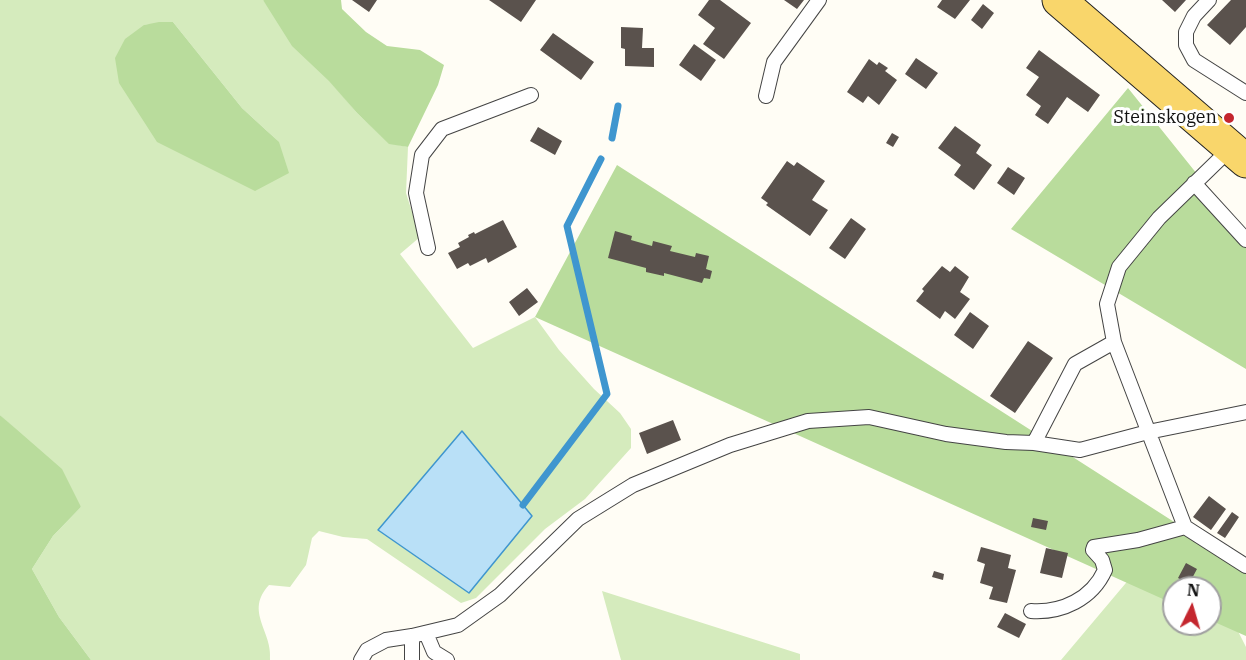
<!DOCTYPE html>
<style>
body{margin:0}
#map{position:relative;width:1246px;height:660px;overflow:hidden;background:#fffdf5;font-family:"IBM Plex Serif",serif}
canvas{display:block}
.north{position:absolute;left:1162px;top:576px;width:60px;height:60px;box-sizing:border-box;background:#fff;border:2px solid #a0a0a0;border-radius:50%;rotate:5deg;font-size:16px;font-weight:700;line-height:24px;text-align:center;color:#111}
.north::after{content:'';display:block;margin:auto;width:21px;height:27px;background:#c4262e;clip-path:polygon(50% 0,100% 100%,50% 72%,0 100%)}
</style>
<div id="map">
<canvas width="1246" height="660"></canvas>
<div class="north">N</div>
</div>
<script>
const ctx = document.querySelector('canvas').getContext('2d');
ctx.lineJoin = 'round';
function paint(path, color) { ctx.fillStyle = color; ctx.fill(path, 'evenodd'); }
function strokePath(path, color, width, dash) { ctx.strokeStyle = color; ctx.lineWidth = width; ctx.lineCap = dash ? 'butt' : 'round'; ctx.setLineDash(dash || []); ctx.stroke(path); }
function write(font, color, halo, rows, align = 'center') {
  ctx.font = font + ' "IBM Plex Serif",serif'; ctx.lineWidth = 6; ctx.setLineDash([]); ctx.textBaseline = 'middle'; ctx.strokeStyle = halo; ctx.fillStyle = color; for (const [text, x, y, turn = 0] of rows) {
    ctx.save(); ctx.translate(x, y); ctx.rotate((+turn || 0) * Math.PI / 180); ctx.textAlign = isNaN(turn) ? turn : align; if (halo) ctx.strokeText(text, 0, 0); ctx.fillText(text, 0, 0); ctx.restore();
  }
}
paint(new Path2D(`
 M 0,0 L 263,0 L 357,113 L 389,143 L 408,147 L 406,193 L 420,237 L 400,254 L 473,348 L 535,317 L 559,350 L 594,389 L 620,413 L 631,429 L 631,448 L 585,499 L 545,529 L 476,598 L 461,603 L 367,539 L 343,537 L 319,531 L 312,538 L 306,565 L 290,587 L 269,585 C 244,612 273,631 270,660 L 91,660 L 59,617 L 32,569 L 53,536 L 81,507 L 14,428 L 0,415 ZM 173,22 L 242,108 L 279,142 L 144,25 Z
 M 1136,571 L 1212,580 L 1246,647 L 1246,660 L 1061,660 ZM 1174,588 L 1210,588 L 1210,624 L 1174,624 Z
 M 602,591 L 800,654 L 800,660 L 621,660 Z`), '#d5ebbd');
paint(new Path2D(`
 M 263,0 L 341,0 L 342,9 L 366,32 L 387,46 L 420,50 L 444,65 L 438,85 L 408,147 L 389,144 L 357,113 L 329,81 L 292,46 Z
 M 159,22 L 173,22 L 242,108 L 279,142 L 289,173 L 255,191 L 157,142 L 119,83 L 115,58 L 125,39 L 144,25 Z
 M 1128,88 L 1246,235 L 1246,369 L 1011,229 Z
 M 617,165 L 1246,568 L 1246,636 L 1210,620 L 1210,588 L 1174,588 L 1174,604 L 535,317 Z
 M 0,415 L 62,469 L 81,507 L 53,536 L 32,569 L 59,617 L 91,660 L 0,660 Z`), '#b9dc9c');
const water = new Path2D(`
 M 462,431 L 532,516 L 469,593 L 378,530 Z`);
paint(water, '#b9e0f7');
strokePath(water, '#3f96cf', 1.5);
strokePath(new Path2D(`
 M 612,138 L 618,106
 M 523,505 L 607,394 L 567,226 L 601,159`), '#3f96cf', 7);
paint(new Path2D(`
 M 352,0 L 377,0 L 369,12 Z
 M 489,0 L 536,0 L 521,22 Z
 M 709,0 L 720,0 L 751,23 L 724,59 L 703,44 L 715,28 L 698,15 Z
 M 784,0 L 804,0 L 797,9 Z
 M 942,0 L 970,0 L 955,19 L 937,7 Z
 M 1162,0 L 1186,0 L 1175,12 Z
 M 1231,0 L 1246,0 L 1246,27 L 1230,45 L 1207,25 Z
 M 983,4 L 994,13 L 982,29 L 971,20 Z
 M 621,27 L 643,28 L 642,48 L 654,48 L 654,67 L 625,66 L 625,49 L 621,48 Z
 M 553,33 L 594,62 L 581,80 L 540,50 Z
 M 694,44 L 716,60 L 701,81 L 679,65 Z
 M 1039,50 L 1100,95 L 1088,112 L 1067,97 L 1048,124 L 1035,115 L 1041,106 L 1026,95 L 1039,77 L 1026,68 Z
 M 916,58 L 938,73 L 926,89 L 905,74 Z
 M 869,59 L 877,65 L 879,62 L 888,68 L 885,71 L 897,80 L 879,105 L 868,96 L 863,103 L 847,92 Z
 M 955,126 L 981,145 L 976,153 L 992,165 L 974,190 L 954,175 L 961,165 L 938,148 Z
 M 538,127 L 562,141 L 555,155 L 530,141 Z
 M 892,133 L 899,137 L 893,147 L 886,143 Z
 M 787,161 L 794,166 L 797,162 L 825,181 L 812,200 L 828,210 L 810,236 L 766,205 L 768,203 L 761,198 Z
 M 1008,167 L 1025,178 L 1014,195 L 997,183 Z
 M 851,218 L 866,229 L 845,259 L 829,248 Z
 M 503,220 L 517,247 L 488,263 L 486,258 L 470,266 L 468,263 L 457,269 L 448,253 L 460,247 L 458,243 L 469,237 L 468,235 L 474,232 L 475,234 Z
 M 615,231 L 632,236 L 631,240 L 652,246 L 653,241 L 672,246 L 670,251 L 695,257 L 696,253 L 709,256 L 706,269 L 712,271 L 710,279 L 704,278 L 702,283 L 664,273 L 664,276 L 646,272 L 646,268 L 608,258 Z
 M 942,266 L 950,272 L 955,266 L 969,277 L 960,292 L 970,299 L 955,319 L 945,311 L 940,319 L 916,301 L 924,291 L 922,289 Z
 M 527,288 L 538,302 L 519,316 L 509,302 Z
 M 970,312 L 989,326 L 973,349 L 954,335 Z
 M 1028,341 L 1053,358 L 1015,413 L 990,396 Z
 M 673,420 L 681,440 L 647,454 L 639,433 Z
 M 1209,496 L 1226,509 L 1211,530 L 1193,517 Z
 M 1232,512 L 1239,517 L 1225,538 L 1217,533 Z
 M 1033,518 L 1048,521 L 1046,530 L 1031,527 Z
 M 981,547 L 1011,555 L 1008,568 L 1016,570 L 1007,603 L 989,599 L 993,587 L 980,583 L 985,564 L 977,561 Z
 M 1046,548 L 1068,553 L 1062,578 L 1040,573 Z
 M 1186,563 L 1197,569 L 1189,584 L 1178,578 Z
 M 934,571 L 944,574 L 943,580 L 932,577 Z
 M 1005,613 L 1026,624 L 1019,638 L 997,627 Z`), '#5a524d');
const service = new Path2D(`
 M 1209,0 L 1194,16 L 1186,32 L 1186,45 L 1194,60 L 1246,93
 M 766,96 L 774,62 L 819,0
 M 1231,148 L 1159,218 L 1119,267 L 1107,304 L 1114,342 L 1185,527 L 1246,566
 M 1194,183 L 1246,240
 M 428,248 L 416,193 L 422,155 L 442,129 L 531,95
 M 1034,443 L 1075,364 L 1114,342
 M 1031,611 C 1062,613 1092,599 1105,570 L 1102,560 L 1093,550 L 1094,547 L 1138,540 L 1185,527
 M 426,633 L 434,652 L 447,660
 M 361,660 L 367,650 L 386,640 L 412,636 L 458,625 L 500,595 L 578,519 L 633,485 L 730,445 L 808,421 L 869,417 L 946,434 L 1006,442 L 1034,443 L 1080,450 L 1148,432 L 1246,412
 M 412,660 L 412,636`);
const primary = new Path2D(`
 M 1059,0 L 1246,161`);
strokePath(service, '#444', 16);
strokePath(primary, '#222', 35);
strokePath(service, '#fff', 14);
strokePath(primary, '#f9d66b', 33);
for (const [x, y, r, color] of [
 [1229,118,6,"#c4262e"]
]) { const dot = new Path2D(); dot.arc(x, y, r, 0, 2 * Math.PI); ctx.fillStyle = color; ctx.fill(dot); strokePath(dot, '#fff', 2); }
write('18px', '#111', '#fff', [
 ["Steinskogen",1217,118]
], 'right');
</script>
